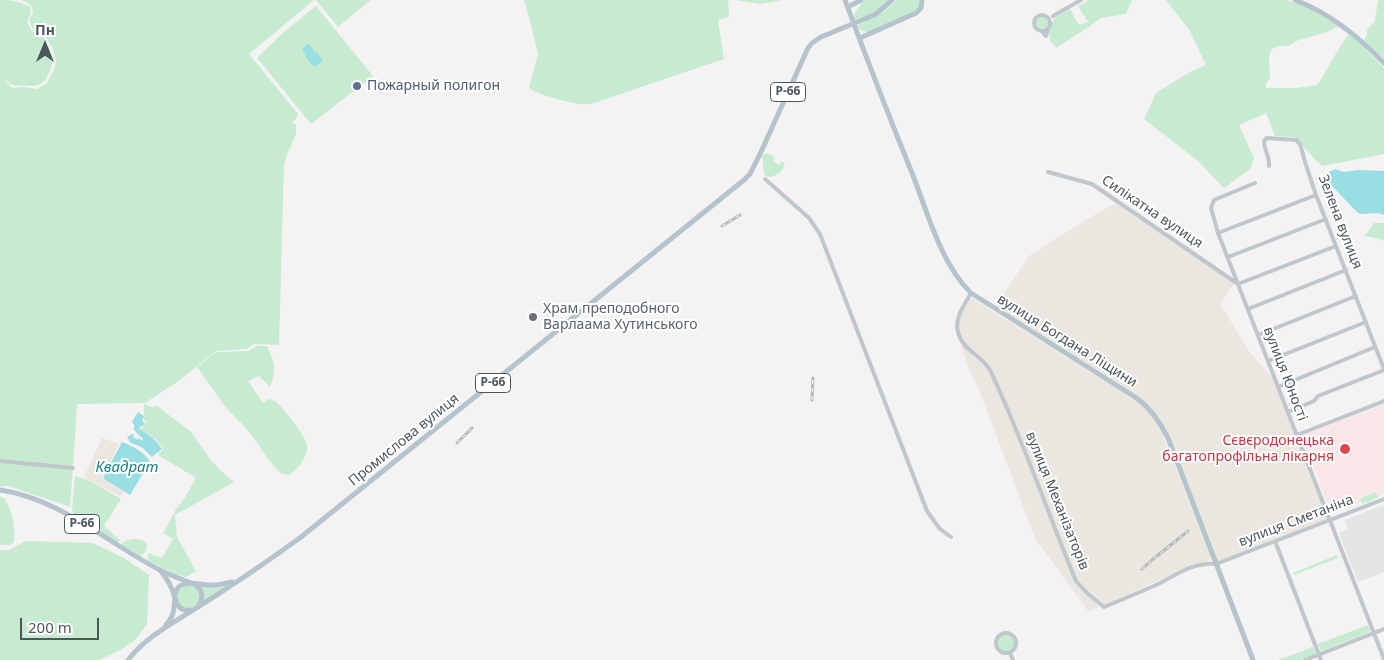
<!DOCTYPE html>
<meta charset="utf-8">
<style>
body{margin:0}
#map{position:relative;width:1384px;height:660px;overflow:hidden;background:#f4f2f2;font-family:"Noto Sans",sans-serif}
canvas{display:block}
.north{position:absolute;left:20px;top:20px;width:50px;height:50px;-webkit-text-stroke:4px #fff;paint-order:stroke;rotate:0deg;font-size:14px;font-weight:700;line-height:20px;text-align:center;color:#4c575d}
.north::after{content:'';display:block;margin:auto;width:18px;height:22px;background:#4c575d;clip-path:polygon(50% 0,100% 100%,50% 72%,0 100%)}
.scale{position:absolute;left:20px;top:618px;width:79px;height:22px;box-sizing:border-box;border:2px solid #4c575d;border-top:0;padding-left:6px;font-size:15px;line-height:18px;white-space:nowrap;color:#4c575d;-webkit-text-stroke:4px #fff;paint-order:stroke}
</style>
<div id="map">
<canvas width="1384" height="660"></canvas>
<div class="north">Пн</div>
<div class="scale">200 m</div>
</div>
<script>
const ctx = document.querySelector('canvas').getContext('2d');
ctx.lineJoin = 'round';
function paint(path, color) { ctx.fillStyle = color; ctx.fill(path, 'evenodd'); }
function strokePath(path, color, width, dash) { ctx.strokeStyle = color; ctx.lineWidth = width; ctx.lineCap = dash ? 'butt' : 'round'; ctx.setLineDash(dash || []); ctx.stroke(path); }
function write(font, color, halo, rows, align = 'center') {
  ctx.font = font + ' "Noto Sans",sans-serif'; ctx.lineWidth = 4; ctx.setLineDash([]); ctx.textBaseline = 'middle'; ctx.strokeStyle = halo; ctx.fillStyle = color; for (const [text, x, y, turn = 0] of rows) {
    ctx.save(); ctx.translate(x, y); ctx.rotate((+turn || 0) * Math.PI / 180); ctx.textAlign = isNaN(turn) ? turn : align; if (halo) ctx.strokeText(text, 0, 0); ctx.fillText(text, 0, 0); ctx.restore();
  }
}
paint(new Path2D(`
 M 1116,203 L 1235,283 L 1220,304 L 1249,351 L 1273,379 L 1328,519 L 1217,562 L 1155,413 L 995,307 L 1029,256 L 1089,218 Z
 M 972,298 L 1143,405 L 1159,425 L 1211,558 L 1207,561 L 1187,567 L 1105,605 L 1088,611 L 1035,538 L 978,387 L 968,367 L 961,345 L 958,325 L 961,314 Z`), '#eae6e0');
paint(new Path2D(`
 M 1383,505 L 1384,509 L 1384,572 L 1358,582 L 1339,533 L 1348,529 L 1345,520 Z`), '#e5e3e3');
paint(new Path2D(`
 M 1384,404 L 1384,494 L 1340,510 L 1329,508 L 1302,436 Z`), '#f9e7e8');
paint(new Path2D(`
 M 0,0 C 11,0 20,1 30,7 L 31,12 L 27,22 L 32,31 L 42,34 C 50,50 57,57 48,75 C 46,80 43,84 37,85 C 32,87 19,85 12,85 L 4,78 L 12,88 L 23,87 L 37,89 L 47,83 L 55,67 L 56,61 L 53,49 L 43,32 L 33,30 L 29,20 L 33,13 L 32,7 L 28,3 L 21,0 L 314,0 L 249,54 L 298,114 L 296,119 L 292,122 L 296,125 L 296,134 L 288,152 L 284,165 L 279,345 L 254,344 L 247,349 L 216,351 L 177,382 L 145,403 L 77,404 L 75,439 L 70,507 L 62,504 L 8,486 L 0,486 Z
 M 316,0 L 371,0 L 338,27 Z
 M 524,0 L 728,0 L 729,17 L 718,20 L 724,59 L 591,104 C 577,106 541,96 529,88 L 538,54 L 530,21 Z
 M 735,0 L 782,0 L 761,4 Z
 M 864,0 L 890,0 L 876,12 L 854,20 L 855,12 Z
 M 896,0 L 920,0 L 921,3 L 916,12 L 869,32 C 864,32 860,31 857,26 L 885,11 Z
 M 1089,0 L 1132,0 L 1126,14 L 1101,18 L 1084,30 L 1056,48 L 1050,41 L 1049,32 L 1051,24 L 1055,18 L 1070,9 L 1079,25 L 1088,22 L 1078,6 Z
 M 1164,0 L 1287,0 L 1306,6 L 1338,26 L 1327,32 L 1296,41 L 1288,46 L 1278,46 L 1272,49 C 1266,60 1271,66 1270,78 L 1266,83 L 1266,88 L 1296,88 L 1317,85 C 1329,69 1336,50 1349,34 L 1363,46 L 1384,68 L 1384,154 L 1323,166 L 1317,162 L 1295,137 L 1275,136 L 1266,113 L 1239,125 L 1254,158 L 1250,169 L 1224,188 L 1198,161 L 1144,119 L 1156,93 L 1190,72 L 1206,65 L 1190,31 L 1166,0 Z
 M 1378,0 L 1384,0 L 1384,59 L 1364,40 L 1367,35 L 1367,30 L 1375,21 Z
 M 316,6 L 373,76 L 311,124 L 257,58 L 285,31 Z
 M1036 23a6 6 0 1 1 12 0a6 6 0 1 1-12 0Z
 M 765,154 C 769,154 772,154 775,158 L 773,161 L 779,165 L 782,161 L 785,164 C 782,172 776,177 767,177 L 764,173 L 762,156 Z
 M 1374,223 L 1384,223 L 1384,241 L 1380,239 L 1365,236 Z
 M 256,346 L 267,346 C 275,364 277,368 270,387 L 259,376 L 248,381 L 263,403 L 269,399 C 270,399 275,401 276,402 C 284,408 306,437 307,446 C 308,457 297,470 289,475 L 283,474 L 277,470 L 268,459 L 258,444 L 245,427 L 227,409 L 197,367 L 216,352 L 248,351 Z
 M 144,404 L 152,407 L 157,406 L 190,431 L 211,460 L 220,470 L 234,482 L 175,515 L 177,537 L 196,571 L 186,577 L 173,573 L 149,561 L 147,556 L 149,553 L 162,558 L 173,539 L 163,533 L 179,504 L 181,504 L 196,478 L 158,455 L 163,449 C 158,439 149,434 139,429 L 146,425 L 146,421 L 144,420 Z
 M 75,476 L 88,480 L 121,499 L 104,526 L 121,541 L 117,542 L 73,514 L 72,509 Z
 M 1375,492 L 1379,497 L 1362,504 L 1360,500 L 1362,498 Z
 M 0,497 L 4,498 C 13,510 15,527 14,542 L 10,545 L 0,545 Z
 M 134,539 L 143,540 L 147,544 L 146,551 L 141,556 L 122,545 L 124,541 Z
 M 26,541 L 93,543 L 124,558 L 149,575 L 147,624 L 136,639 L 121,650 L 99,660 L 0,660 L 0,550 L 9,550 Z
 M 1337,555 L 1338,558 L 1294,575 L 1293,573 Z
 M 229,585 L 203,603 C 205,596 205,591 200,586 Z
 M177 597a12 12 0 1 1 24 0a12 12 0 1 1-24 0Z
 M 1368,625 L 1370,632 L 1321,651 L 1318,644 Z
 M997 643a9 9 0 1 1 18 0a9 9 0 1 1-18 0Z
 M 1313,647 L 1316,654 L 1300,660 L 1278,660 Z`), '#c7ebd0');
paint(new Path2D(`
 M 102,438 L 119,444 L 103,476 L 104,479 L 124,492 L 121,497 L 84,477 Z`), '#ebe6e0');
paint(new Path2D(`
 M 307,44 L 310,45 L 315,53 L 316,51 L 323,61 L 314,67 L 308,60 L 302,49 Z
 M 1335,169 L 1344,172 L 1359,170 L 1384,171 L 1384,215 C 1375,211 1367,216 1358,213 L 1326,180 L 1327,173 Z
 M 138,412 L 144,416 L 142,421 L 145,423 L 145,425 L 140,427 L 139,429 C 149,434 156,440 162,449 L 152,457 L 143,448 L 130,442 L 127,437 L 132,434 L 134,435 L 133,437 L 138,440 L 139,438 L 142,441 L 143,439 L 134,430 L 134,425 L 132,422 Z
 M 122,442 C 132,446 145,452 150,462 L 130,495 L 104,479 L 104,476 Z`), '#99dee2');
strokePath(new Path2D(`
 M1034 23a8 8 0 1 1 16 0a8 8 0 1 1-16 0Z
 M 1053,16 L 1081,0
 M 1042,31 L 1046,36 L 1048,29
 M 1269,166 C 1270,157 1264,150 1264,141 L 1267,138 L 1296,140 L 1300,144 L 1306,165 L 1316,195 L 1384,369
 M 1048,172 L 1092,184 L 1238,284 L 1336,246
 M 765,179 L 809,218 L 820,234 L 927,511 L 940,529 L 951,537
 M 1255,183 L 1214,200 L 1211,208 L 1218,233 L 1384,659
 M 1218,233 L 1316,195
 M 1228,257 L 1326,219
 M 971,293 C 965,305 954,317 958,332 C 963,352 982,354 991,372 C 1023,440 1047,511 1076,581 L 1087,593 L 1104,607 C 1121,600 1138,593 1154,586 C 1173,577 1194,561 1216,564 L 1384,499
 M 1248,309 L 1346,270
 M 1258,335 L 1356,296
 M 1268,361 L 1366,322
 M 1278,387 L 1375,347
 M 1288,412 L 1314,401 L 1318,396 L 1384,370
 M 1297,435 L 1384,401
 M 0,461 L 73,468
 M 1275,541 L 1321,660
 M996 643a10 10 0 1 1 20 0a10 10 0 1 1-20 0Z
 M 1010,653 L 1013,660
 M 1305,660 L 1384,629`), '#bfc7cc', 4);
strokePath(new Path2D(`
 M 845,0 C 867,60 890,119 914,178 C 928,215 942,265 971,293 L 1138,399 C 1152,410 1160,422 1168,438 L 1253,660
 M 1295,0 C 1329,13 1358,36 1384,63
 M 848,7 L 861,0
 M 867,18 L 876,14 L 892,0
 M 860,38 L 916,13 L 921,8 L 922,0
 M 0,490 C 59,498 109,544 160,570 C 172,576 184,580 196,585 C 202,590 204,598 199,605
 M 160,570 C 164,575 168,580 171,587 C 177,598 174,613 193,610
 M 166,625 C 175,615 174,607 175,595 C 178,576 200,586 213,585 C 219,585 226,583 232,582
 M 128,660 C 146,637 171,624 195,609 C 231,586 267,562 301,537 L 744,180 L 750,174 L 761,152 L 808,48 L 812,43 L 821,37`), '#b5c4cc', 5);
const rail = new Path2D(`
 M 722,226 L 740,215
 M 812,400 L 813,378
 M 457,443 L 472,428
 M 1142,569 L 1152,560 L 1188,531`);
strokePath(rail, '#b5b8bb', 3);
strokePath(rail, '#fff', 1, [4]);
strokePath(new Path2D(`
 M 821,37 L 867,18`), '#b5c4cc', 5);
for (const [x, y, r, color] of [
 [357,86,5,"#5c6f8a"],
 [533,317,5,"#6b7280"],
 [1345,449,6,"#e0444e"]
]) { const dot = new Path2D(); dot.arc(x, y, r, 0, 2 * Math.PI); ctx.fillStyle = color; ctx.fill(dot); strokePath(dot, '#fff', 2); }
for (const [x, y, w] of [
 [788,92,35],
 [493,383,35],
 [82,524,35]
]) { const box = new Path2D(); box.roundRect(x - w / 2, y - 9.5, w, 19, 4); ctx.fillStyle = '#fff'; ctx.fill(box); strokePath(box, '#4c575d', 1); }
write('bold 12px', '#4c575d', null, [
 ["Р-66",788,92],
 ["Р-66",493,383],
 ["Р-66",82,524]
]);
write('14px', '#4e5e75', '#fff', [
 ["Пожарный полигон",367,86]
], 'left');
write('14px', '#4c575d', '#fff', [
 ["Силікатна вулиця",1152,212,34],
 ["Зелена вулиця",1340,222,69],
 ["вулиця Богдана Ліщини",1067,341,32],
 ["вулиця Юності",1285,374,69],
 ["Промислова вулиця",404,440,-39],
 ["вулиця Механізаторів",1057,501,68],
 ["вулиця Сметаніна",1296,521,-21]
]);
write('14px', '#5b616d', '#fff', [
 ["Храм преподобного",543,309],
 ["Варлаама Хутинського",543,325]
], 'left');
write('14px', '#be3a42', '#fff', [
 ["Сєвєродонецька",1334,441],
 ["багатопрофільна лікарня",1334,457]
], 'right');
write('italic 15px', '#1c8188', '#fff', [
 ["Квадрат",127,468]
]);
</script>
